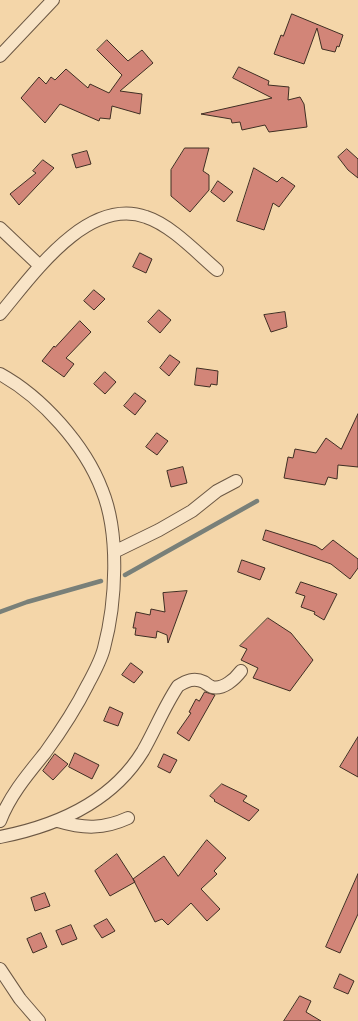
<!DOCTYPE html>
<style>
body{margin:0}
canvas{display:block;background:#f4d6a9}
</style>
<canvas width="358" height="1021"></canvas>
<script>
const ctx = document.querySelector('canvas').getContext('2d');
ctx.lineJoin = 'round';
function strokePath(path, color, width, dash) { ctx.strokeStyle = color; ctx.lineWidth = width; ctx.lineCap = dash ? 'butt' : 'round'; ctx.setLineDash(dash || []); ctx.stroke(path); }
function paint(path, color) { ctx.fillStyle = color; ctx.fill(path, 'evenodd'); }
strokePath(new Path2D(`
 M 125,575 L 257,501
 M 0,612 L 27,602 L 101,581`), '#798079', 4.5);
const building = new Path2D(`
 M 292,14 L 343,35 L 339,47 L 337,46 L 335,52 L 322,49 L 317,28 L 304,64 L 274,54 L 281,35 L 283,36 Z
 M 107,40 L 128,61 L 142,50 L 153,63 L 120,91 L 142,94 L 140,114 L 112,106 L 110,119 L 100,118 L 99,121 L 60,104 L 45,123 L 21,98 L 39,77 L 46,84 L 51,77 L 55,80 L 66,69 L 88,88 L 90,84 L 109,93 L 122,75 L 97,50 Z
 M 239,67 L 269,81 L 268,85 L 289,87 L 288,100 L 300,97 L 304,104 L 307,127 L 269,132 L 265,125 L 242,130 L 240,122 L 232,123 L 231,119 L 201,114 L 272,98 L 233,78 Z
 M 185,148 L 209,148 L 203,171 L 209,175 L 209,190 L 190,212 L 171,196 L 171,170 Z
 M 347,149 L 358,159 L 358,178 L 348,170 L 338,157 Z
 M 87,151 L 91,164 L 76,168 L 72,155 Z
 M 43,160 L 54,168 L 19,205 L 10,194 L 36,173 L 33,171 Z
 M 254,168 L 277,182 L 282,177 L 295,186 L 279,207 L 273,203 L 264,230 L 237,221 Z
 M 218,181 L 233,192 L 224,202 L 211,192 Z
 M 140,253 L 152,259 L 146,273 L 133,267 Z
 M 94,290 L 105,299 L 94,310 L 84,301 Z
 M 159,310 L 171,320 L 160,333 L 148,322 Z
 M 285,312 L 287,327 L 271,332 L 264,315 Z
 M 80,321 L 91,332 L 66,358 L 74,364 L 64,377 L 42,361 L 54,346 L 55,347 Z
 M 170,355 L 180,362 L 169,376 L 160,368 Z
 M 197,368 L 218,371 L 217,385 L 211,384 L 210,387 L 195,385 Z
 M 105,372 L 116,382 L 105,394 L 94,384 Z
 M 135,393 L 146,401 L 135,415 L 124,406 Z
 M 358,414 L 358,467 L 338,465 L 337,479 L 328,477 L 325,485 L 284,478 L 288,457 L 293,458 L 295,449 L 316,453 L 326,438 L 341,449 Z
 M 157,433 L 168,441 L 157,455 L 146,447 Z
 M 183,467 L 187,483 L 171,487 L 167,471 Z
 M 266,530 L 316,546 L 322,550 L 333,540 L 358,559 L 358,568 L 350,579 L 331,564 L 263,540 Z
 M 242,560 L 265,568 L 260,580 L 238,572 Z
 M 301,582 L 337,594 L 324,620 L 314,614 L 315,612 L 301,607 L 305,596 L 296,593 Z
 M 187,591 L 168,643 L 167,635 L 157,631 L 156,638 L 135,635 L 136,628 L 133,628 L 136,612 L 150,615 L 151,609 L 165,612 L 163,593 Z
 M 268,618 L 291,633 L 313,660 L 290,691 L 253,678 L 258,668 L 241,660 L 247,649 L 240,646 Z
 M 131,663 L 143,672 L 134,683 L 122,675 Z
 M 205,692 L 215,695 L 189,741 L 177,733 L 191,713 L 189,712 L 196,699 L 199,701 Z
 M 110,707 L 123,713 L 118,726 L 104,721 Z
 M 358,737 L 358,777 L 340,767 Z
 M 75,753 L 99,765 L 92,779 L 69,767 Z
 M 55,754 L 68,764 L 53,780 L 43,771 Z
 M 164,754 L 177,760 L 170,773 L 158,767 Z
 M 222,784 L 247,796 L 243,801 L 259,810 L 249,821 L 214,801 L 215,800 L 210,796 Z
 M 207,840 L 226,858 L 214,871 L 217,874 L 201,889 L 220,909 L 207,921 L 191,903 L 168,925 L 162,919 L 155,922 L 133,879 L 164,856 L 178,876 Z
 M 117,854 L 135,882 L 110,896 L 95,871 Z
 M 358,874 L 358,914 L 340,953 L 326,947 Z
 M 45,893 L 50,906 L 35,911 L 31,898 Z
 M 107,919 L 115,931 L 102,938 L 94,926 Z
 M 71,925 L 77,939 L 62,945 L 56,931 Z
 M 41,933 L 47,947 L 33,953 L 27,939 Z
 M 340,974 L 354,981 L 348,994 L 334,988 Z
 M 300,996 L 311,1001 L 306,1012 L 321,1021 L 284,1021 Z`);
paint(building, '#d28578');
strokePath(building, '#3f2e23', 1);
const minor = new Path2D(`
 M 0,56 L 53,0
 M 0,228 L 40,266
 M 0,314 C 32,276 87,196 146,217 C 171,225 197,253 217,270
 M 0,374 C 42,397 85,445 102,490 C 120,534 116,603 104,648 C 101,660 94,673 88,684 C 76,708 61,731 45,753 C 28,774 10,795 0,821
 M 114,552 L 159,530 L 192,511 L 217,491 L 236,481
 M 58,821 C 84,829 104,829 128,818
 M 0,837 C 56,826 112,802 143,751 C 155,730 164,707 178,686 C 186,681 194,677 204,682 C 207,684 209,686 212,687 C 223,690 235,679 241,671
 M 0,969 L 20,999 L 39,1021`);
strokePath(minor, '#6c5844', 14);
strokePath(minor, '#f8e4c7', 12);
</script>
